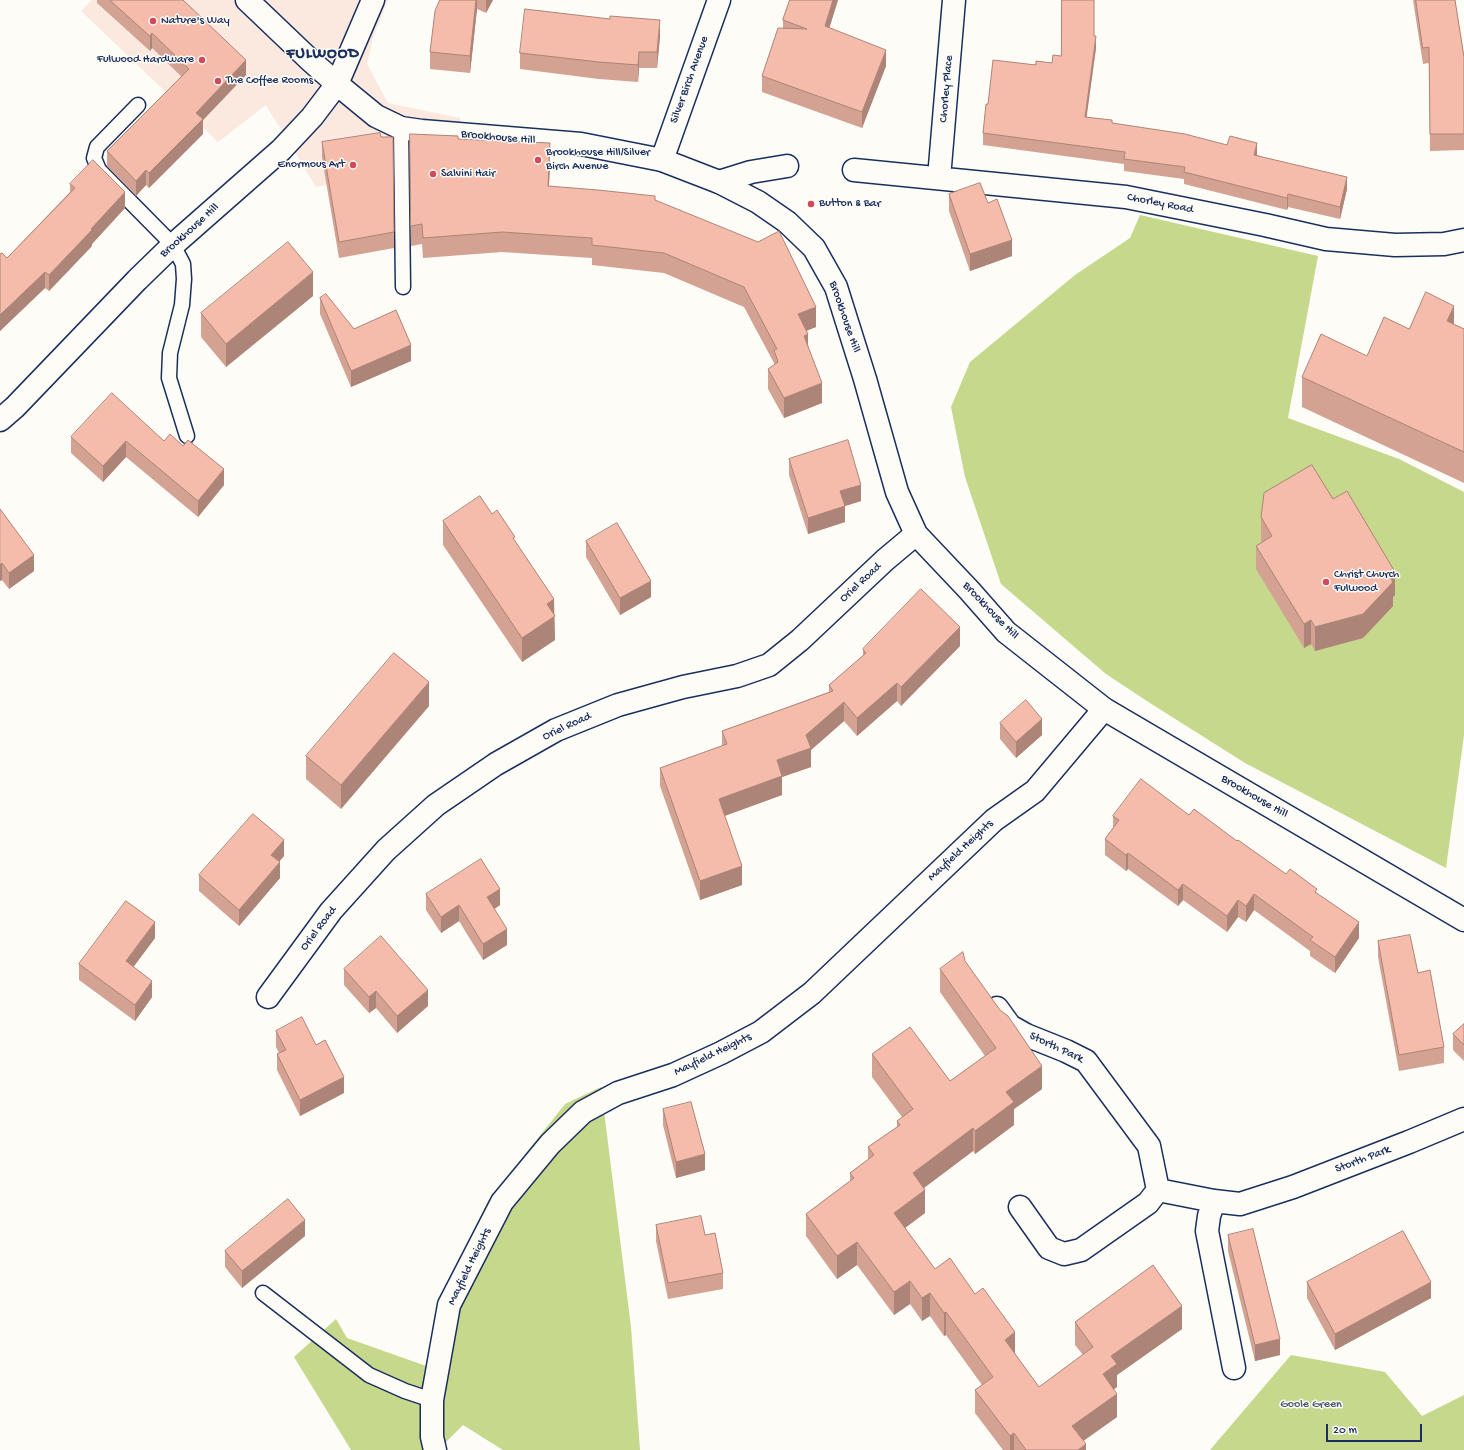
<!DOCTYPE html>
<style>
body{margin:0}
#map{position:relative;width:1464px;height:1450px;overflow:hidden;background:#fdfcf7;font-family:"Gochi Hand",sans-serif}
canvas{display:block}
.scale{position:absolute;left:1326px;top:1424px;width:96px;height:18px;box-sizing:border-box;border:2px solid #1b2f5e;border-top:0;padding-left:5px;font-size:12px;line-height:14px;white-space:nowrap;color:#1b2f5e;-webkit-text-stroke:3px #fdfcf7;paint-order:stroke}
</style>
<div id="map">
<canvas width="1464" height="1450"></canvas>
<div class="scale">20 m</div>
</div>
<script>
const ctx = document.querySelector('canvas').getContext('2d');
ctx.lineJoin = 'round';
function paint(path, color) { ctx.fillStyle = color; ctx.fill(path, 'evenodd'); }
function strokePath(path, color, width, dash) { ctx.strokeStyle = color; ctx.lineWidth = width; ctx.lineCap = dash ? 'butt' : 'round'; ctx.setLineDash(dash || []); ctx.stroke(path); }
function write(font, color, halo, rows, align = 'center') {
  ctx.font = font + ' "Gochi Hand",sans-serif'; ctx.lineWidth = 3; ctx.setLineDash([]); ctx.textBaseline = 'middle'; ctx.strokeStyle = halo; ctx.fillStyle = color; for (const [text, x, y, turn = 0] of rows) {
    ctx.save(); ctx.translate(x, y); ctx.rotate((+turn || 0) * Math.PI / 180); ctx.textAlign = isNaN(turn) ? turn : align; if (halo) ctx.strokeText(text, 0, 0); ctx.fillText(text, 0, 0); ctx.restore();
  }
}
paint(new Path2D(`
 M 92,0 L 388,0 L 373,38 L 367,64 L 388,103 L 460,118 L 459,200 L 396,199 L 395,177 L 371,177 L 316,187 L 266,105 L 218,142 L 81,11 Z`), '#fbe9e0');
paint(new Path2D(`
 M 1140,215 L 1318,256 L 1288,418 L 1399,459 L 1464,492 L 1464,735 L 1446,868 L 1245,763 L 1150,703 L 1106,674 L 1001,584 L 965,477 L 951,407 L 970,362 L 1075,275 L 1130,238 Z
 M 601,1087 L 631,1327 L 640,1450 L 503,1450 L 463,1425 L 438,1450 L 351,1450 L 294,1357 L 336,1319 L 347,1338 L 429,1367 L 438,1304 L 488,1201 L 565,1104 Z
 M 1291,1355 L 1385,1372 L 1422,1416 L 1464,1395 L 1464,1450 L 1210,1450 Z`), '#c5d88c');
const service = new Path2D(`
 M 138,105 L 97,147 L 94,158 L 99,170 L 173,245 L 183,264 L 184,279 L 182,305 L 170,353 L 169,378 L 187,436
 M 401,128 L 403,287
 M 263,1293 L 369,1375 L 405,1391 L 432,1400`);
const minor = new Path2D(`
 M 247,0 L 311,61 L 337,84
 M 662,160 L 719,0
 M 854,170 L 1126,197 L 1265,225 L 1326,239 L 1395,245 L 1444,244 L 1464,240
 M 939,178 L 954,0
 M 719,182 L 751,172 L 787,166
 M 268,997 L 331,911 L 386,850 L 436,805 L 496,764 L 556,730 L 618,705 L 683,687 L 737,676 L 769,665 L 800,640 L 885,560 L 916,534
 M 997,1008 L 1010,1026 L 1026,1035 L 1066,1051 L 1086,1061 L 1149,1146 L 1158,1190
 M 1214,1201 L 1209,1216 L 1207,1231 L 1234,1368
 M 1020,1207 L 1049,1248 L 1064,1254 L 1081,1250 L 1148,1203 L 1158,1190 L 1214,1201 L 1240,1204 L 1293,1187 L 1409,1142 L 1464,1119
 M 435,1450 L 432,1437 L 432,1400 L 449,1305 L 502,1202 L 550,1144 L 583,1112 L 618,1093 L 673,1075 L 721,1053 L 761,1032 L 812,993 L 994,820 L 1035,791 L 1104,709`);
const tertiary = new Path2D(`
 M 337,84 L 376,116 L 401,128 L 422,131 L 581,144 L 662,160 L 719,182 L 758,202 L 787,222 L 814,248 L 836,287 L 865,379 L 897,492 L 916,534 L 969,590 L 1006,632 L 1104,709 L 1464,920
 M 0,420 L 15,407 L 137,280 L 173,245 L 281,150 L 312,117 L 337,84 L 373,0`);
strokePath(service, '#1b2f5e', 17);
strokePath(minor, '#1b2f5e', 25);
strokePath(tertiary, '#1b2f5e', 25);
strokePath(service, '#fdfcf7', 14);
strokePath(minor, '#fdfcf7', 22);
strokePath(tertiary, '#fdfcf7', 22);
paint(new Path2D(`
 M 97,0 L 183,0 L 246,75 L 203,120 L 203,134 L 149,188 L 146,185 L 136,196 L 107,166 L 107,151 L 182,77 L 152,48 L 150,51 L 97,3 Z
 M 440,0 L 493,0 L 486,13 L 477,9 L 470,73 L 430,69 L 430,52 Z
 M 790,0 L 838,0 L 829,28 L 886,66 L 862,128 L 762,92 L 762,76 L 783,28 L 783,20 Z
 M 1413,0 L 1455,0 L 1464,57 L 1464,150 L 1430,151 L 1429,63 L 1423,64 Z
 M 660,36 L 657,68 L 639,68 L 638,82 L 599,79 L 520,69 L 520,53 Z
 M 1094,36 L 1096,48 L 1086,117 L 1257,155 L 1347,189 L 1340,219 L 1288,207 L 1287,210 L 1184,184 L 1184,179 L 1124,171 L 1124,164 L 983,145 L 983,133 L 988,104 L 1036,65 L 1052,63 Z
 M 393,137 L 394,248 L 339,258 L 322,158 L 322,142 Z
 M 458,139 L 550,163 L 549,186 L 655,200 L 816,327 L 806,331 L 808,346 L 822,403 L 784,418 L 768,389 L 768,369 L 774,365 L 774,363 L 744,307 L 664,273 L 592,265 L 592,258 L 502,252 L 423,258 L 422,244 L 411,246 L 410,154 Z
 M 70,184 L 125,208 L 92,244 L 92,246 L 49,291 L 45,288 L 0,331 L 0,254 L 7,258 L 70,192 Z
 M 949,194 L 988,203 L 1012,256 L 970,271 L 949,211 Z
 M 313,296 L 226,367 L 201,337 L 201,313 Z
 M 320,298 L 354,329 L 411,361 L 351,387 L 320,314 Z
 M 1454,324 L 1464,329 L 1464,483 L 1302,407 L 1302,377 L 1367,356 L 1409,329 Z
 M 71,437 L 164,441 L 183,446 L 224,485 L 198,517 L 126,457 L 103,482 L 71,453 Z
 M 789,459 L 861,501 L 845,506 L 845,522 L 808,534 L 789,475 Z
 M 1333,499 L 1395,595 L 1393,597 L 1393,606 L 1363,638 L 1315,651 L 1311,644 L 1304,648 L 1256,569 L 1256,546 L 1262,542 L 1261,541 L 1261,517 Z
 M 0,509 L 34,571 L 9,589 L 2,580 L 0,581 Z
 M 492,514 L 515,541 L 554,615 L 555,640 L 522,662 L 443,545 L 443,521 Z
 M 586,541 L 651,597 L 620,615 L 586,557 Z
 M 960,646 L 901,706 L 897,701 L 857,736 L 844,721 L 811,750 L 811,767 L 782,777 L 782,795 L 724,816 L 742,885 L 700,900 L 660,786 L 660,768 L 722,746 L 722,731 L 829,692 L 829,685 L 863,656 L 863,649 Z
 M 429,706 L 341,809 L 306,779 L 306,756 Z
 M 1000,723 L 1042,735 L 1016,758 L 1000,739 Z
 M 1189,815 L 1237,841 L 1286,874 L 1317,893 L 1359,938 L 1335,973 L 1310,956 L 1310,951 L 1254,910 L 1246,922 L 1238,917 L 1227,932 L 1183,900 L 1178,906 L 1128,869 L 1126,871 L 1105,855 L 1105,839 L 1113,828 L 1113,816 Z
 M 284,856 L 279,861 L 280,878 L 239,926 L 199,891 L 199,875 Z
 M 426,894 L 500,905 L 494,909 L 507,945 L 483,960 L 459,921 L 441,933 L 426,910 Z
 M 155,938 L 133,967 L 152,997 L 135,1021 L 79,980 L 79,964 Z
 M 1378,941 L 1418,973 L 1444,1047 L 1444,1063 L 1399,1071 L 1378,957 Z
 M 965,961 L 1042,1089 L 1014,1109 L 1014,1125 L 975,1154 L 973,1151 L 924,1188 L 925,1213 L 905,1228 L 935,1269 L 1015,1354 L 1039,1387 L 1083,1355 L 1075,1345 L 1075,1322 L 1182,1329 L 1117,1375 L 1117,1387 L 1114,1389 L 1117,1417 L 1083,1441 L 1086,1450 L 1003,1450 L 975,1413 L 975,1390 L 982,1385 L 946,1335 L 944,1336 L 930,1316 L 922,1321 L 910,1304 L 894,1315 L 857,1265 L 837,1279 L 806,1236 L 806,1214 L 850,1181 L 850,1173 L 868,1160 L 868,1147 L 897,1127 L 897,1121 L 902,1117 L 872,1077 L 872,1054 L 950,1081 L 985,1056 L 940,992 L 940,969 Z
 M 344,969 L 428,1006 L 397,1033 L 376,1008 L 369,1013 L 344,985 Z
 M 1464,1024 L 1464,1061 L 1453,1050 L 1453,1034 Z
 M 276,1031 L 316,1045 L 344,1093 L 300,1116 L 277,1070 L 277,1054 L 279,1053 L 276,1047 Z
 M 663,1109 L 705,1170 L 676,1178 L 663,1125 Z
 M 656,1225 L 705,1235 L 723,1273 L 723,1289 L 668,1299 L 656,1241 Z
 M 1228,1235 L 1280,1355 L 1255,1361 L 1228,1251 Z
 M 305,1236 L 242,1288 L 225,1267 L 225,1251 Z
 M 1307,1282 L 1431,1298 L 1335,1350 L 1307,1298 Z`), '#d3a293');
paint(new Path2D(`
 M 476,0 L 477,0 L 477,9 L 470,73 L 470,56 Z
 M 486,0 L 493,0 L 486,13 Z
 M 833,0 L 838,0 L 825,42 L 825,26 Z
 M 660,20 L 660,36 L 657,68 L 657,52 Z
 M 152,33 L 152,48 L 150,51 L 150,36 Z
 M 1096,36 L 1096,48 L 1085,129 L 1085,117 Z
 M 886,50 L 886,66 L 862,128 L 862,112 Z
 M 639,52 L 639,68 L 638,82 L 638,65 Z
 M 246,60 L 246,75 L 203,120 L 203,134 L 149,188 L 149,173 L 196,113 Z
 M 550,143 L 550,163 L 548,206 L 548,186 Z
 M 1257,143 L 1257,155 L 1254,167 L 1254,155 Z
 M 146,170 L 146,185 L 136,196 L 136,181 Z
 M 1347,177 L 1347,189 L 1340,219 L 1340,207 Z
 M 125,192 L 125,208 L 92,244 L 92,246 L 49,291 L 49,275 Z
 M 1288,194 L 1288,207 L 1287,210 L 1287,198 Z
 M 1012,240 L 1012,256 L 970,271 L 970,254 Z
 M 45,272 L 45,288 L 0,331 L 0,315 Z
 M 313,272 L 313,296 L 226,367 L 226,344 Z
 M 1454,306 L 1454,336 L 1447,321 Z
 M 816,307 L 816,327 L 798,334 L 798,314 Z
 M 808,334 L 808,354 L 804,336 Z
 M 411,345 L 411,361 L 351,387 L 351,371 Z
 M 822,383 L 822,403 L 784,418 L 784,398 Z
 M 126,441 L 126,457 L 103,482 L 103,466 Z
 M 224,469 L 224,485 L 198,517 L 198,501 Z
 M 861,485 L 861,501 L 845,506 L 845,522 L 808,534 L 808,518 L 840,491 Z
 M 34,555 L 34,571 L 9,589 L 9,573 Z
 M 2,563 L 2,580 L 0,581 L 0,565 Z
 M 1395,572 L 1395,595 L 1393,597 L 1393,606 L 1363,638 L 1315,651 L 1315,627 Z
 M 651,581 L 651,597 L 620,615 L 620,598 Z
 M 554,599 L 555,640 L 522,662 L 522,638 L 547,604 Z
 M 1311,620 L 1311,644 L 1304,648 L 1304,624 Z
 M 960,627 L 960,646 L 901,706 L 901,687 Z
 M 429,682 L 429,706 L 341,809 L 341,785 Z
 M 897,683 L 897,701 L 857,736 L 857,718 Z
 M 844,702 L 844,721 L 811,750 L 811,767 L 782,777 L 782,795 L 719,818 L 719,799 L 806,735 Z
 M 1042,719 L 1042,735 L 1016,758 L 1016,742 Z
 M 284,840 L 284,856 L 271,871 L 271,855 Z
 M 1128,853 L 1128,869 L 1126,871 L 1126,855 Z
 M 280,862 L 280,878 L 239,926 L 239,910 Z
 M 742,866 L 742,885 L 700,900 L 700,881 Z
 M 1183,884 L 1183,900 L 1178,906 L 1178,890 Z
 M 500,889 L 500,905 L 487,914 L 487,897 Z
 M 1254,894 L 1254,910 L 1246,922 L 1246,906 Z
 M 1238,900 L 1238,917 L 1227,932 L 1227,916 Z
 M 459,905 L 459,921 L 441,933 L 441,917 Z
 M 155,922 L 155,938 L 126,977 L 126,961 Z
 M 1359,922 L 1359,938 L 1335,973 L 1335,957 Z
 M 507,929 L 507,945 L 483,960 L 483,944 Z
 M 152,981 L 152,997 L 135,1021 L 135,1005 Z
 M 428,990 L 428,1006 L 397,1033 L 397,1016 Z
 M 376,991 L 376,1008 L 369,1013 L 369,997 Z
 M 1042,1066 L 1042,1089 L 1014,1109 L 1014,1125 L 975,1154 L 975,1131 L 1006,1092 Z
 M 344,1077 L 344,1093 L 300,1116 L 300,1100 Z
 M 973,1128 L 973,1151 L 913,1196 L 913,1173 Z
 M 705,1154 L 705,1170 L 676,1178 L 676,1162 Z
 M 925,1190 L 925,1213 L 894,1236 L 894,1213 Z
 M 305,1220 L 305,1236 L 242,1288 L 242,1271 Z
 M 857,1242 L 857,1265 L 837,1279 L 837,1256 Z
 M 910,1281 L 910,1304 L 894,1315 L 894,1292 Z
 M 1431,1282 L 1431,1298 L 1335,1350 L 1335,1334 Z
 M 930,1293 L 930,1316 L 922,1321 L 922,1298 Z
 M 1182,1306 L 1182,1329 L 1117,1375 L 1117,1387 L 1103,1397 L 1103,1374 L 1111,1356 Z
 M 946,1312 L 946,1335 L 944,1336 L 944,1313 Z
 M 1015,1332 L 1015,1355 L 1005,1340 Z
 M 1280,1339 L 1280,1355 L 1255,1361 L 1255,1345 Z
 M 1117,1394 L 1117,1417 L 1072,1449 L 1072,1426 Z
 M 1014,1433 L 1014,1450 L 1010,1450 L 1010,1436 Z
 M 1086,1444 L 1086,1450 L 1078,1450 Z`), '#ac8478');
const building = new Path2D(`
 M 110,0 L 183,0 L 246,60 L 196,113 L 203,119 L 149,173 L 146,170 L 136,181 L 107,151 L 189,69 L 152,33 L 150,36 Z
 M 440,0 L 476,0 L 470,56 L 430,52 L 435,11 Z
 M 790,0 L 833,0 L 825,26 L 886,50 L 862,112 L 762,76 L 778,28 L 807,29 L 783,20 Z
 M 1062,0 L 1094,0 L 1094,36 L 1096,36 L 1085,117 L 1112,120 L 1112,123 L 1185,134 L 1227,145 L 1230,136 L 1257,143 L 1254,155 L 1347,177 L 1340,207 L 1288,194 L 1287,198 L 1184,172 L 1185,167 L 1124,159 L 1125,152 L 983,133 L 986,104 L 988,104 L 993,60 L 1036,65 L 1036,61 L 1052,63 L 1053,55 L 1061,56 Z
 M 1416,0 L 1455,0 L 1464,57 L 1464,134 L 1430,134 L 1429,47 L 1423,48 Z
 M 525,9 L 610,19 L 610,16 L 660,20 L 657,52 L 639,52 L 638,65 L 599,62 L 520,53 Z
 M 380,133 L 381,137 L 393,137 L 394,232 L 339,242 L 322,142 Z
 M 410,134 L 458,136 L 458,139 L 550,143 L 548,186 L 598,190 L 655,196 L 655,200 L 758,242 L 779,231 L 816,307 L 798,314 L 808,334 L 804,336 L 822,383 L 784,398 L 768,369 L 778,362 L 774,350 L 777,349 L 744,287 L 664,253 L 592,245 L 592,238 L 502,232 L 423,238 L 422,224 L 411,226 Z
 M 93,160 L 125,192 L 91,229 L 92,230 L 49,275 L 45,272 L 0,315 L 0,254 L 2,253 L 7,258 L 75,188 L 70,184 Z
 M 980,183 L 988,203 L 997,199 L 1012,240 L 970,254 L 949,194 Z
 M 288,242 L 313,272 L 226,344 L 201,313 Z
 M 1426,292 L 1454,306 L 1447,321 L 1464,329 L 1464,452 L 1302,377 L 1321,334 L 1367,356 L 1384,317 L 1409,329 Z
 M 326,294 L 354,329 L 396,310 L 411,345 L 351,371 L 320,298 Z
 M 112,393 L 164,441 L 170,434 L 183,446 L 188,440 L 224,469 L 198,501 L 126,441 L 103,466 L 71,437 Z
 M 848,440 L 861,485 L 840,491 L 845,506 L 808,518 L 789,459 Z
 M 1312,465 L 1333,499 L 1347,491 L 1395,572 L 1389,576 L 1393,582 L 1363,614 L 1315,627 L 1311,620 L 1304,624 L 1256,546 L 1272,536 L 1261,517 L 1264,493 Z
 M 480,496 L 492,514 L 497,510 L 515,537 L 513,538 L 554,599 L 547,604 L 555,616 L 522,638 L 443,521 Z
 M 0,509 L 34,555 L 9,573 L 2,563 L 0,565 Z
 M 617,523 L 651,581 L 620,598 L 586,541 Z
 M 921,589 L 960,627 L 901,687 L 897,683 L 857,718 L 844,702 L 806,735 L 811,748 L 777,760 L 782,776 L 719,799 L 742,866 L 700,881 L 660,768 L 727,744 L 722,731 L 833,691 L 829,685 L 866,653 L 863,649 Z
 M 394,653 L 429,682 L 341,785 L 306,756 Z
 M 1026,700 L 1042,719 L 1016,742 L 1000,723 Z
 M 1141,779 L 1189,815 L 1194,809 L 1237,841 L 1238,840 L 1286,874 L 1290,869 L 1317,889 L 1315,892 L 1359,922 L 1335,957 L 1310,940 L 1313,937 L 1254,894 L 1246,906 L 1238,900 L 1227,916 L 1183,884 L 1178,890 L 1128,853 L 1126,855 L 1105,839 L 1119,820 L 1113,816 Z
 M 253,814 L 284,840 L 271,855 L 280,862 L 239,910 L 199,875 Z
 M 481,859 L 500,889 L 487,897 L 507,929 L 483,944 L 459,905 L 441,917 L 426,894 Z
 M 126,901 L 155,922 L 126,961 L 152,981 L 135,1005 L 79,964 Z
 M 1410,935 L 1418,973 L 1430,970 L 1444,1047 L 1399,1055 L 1378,941 Z
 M 381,936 L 428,990 L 397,1016 L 376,991 L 369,997 L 344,969 Z
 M 963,952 L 965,961 L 1000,1010 L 1008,1016 L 1042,1066 L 1006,1092 L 1014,1102 L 975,1131 L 973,1128 L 913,1173 L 925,1190 L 894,1213 L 935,1269 L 950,1258 L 975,1294 L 983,1288 L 1015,1332 L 1005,1340 L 1039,1387 L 1093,1347 L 1075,1322 L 1153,1265 L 1182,1306 L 1111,1356 L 1117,1364 L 1103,1374 L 1117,1394 L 1072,1426 L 1086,1444 L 1078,1450 L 1026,1450 L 1014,1433 L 1010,1436 L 975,1390 L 993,1377 L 946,1312 L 944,1313 L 930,1293 L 922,1298 L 910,1281 L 894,1292 L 857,1242 L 837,1256 L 806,1214 L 854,1178 L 850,1173 L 874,1155 L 868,1147 L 900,1125 L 897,1121 L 913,1109 L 872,1054 L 910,1027 L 950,1081 L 996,1048 L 940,969 Z
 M 302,1017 L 316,1045 L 325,1040 L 344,1077 L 300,1100 L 277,1054 L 286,1050 L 276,1031 Z
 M 1464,1024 L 1464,1045 L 1453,1034 Z
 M 691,1102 L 705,1154 L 676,1162 L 663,1109 Z
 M 288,1199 L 305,1220 L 242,1271 L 225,1251 Z
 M 701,1216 L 705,1235 L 715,1233 L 723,1273 L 668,1283 L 656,1225 Z
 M 1253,1229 L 1280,1339 L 1255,1345 L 1228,1235 Z
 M 1403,1231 L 1431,1282 L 1335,1334 L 1307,1282 Z`);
paint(building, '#f5bcab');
strokePath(building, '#ac8478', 1);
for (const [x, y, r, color] of [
 [153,21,4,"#d1495b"],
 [202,60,4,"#d1495b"],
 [218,81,4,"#d1495b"],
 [538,160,4,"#d1495b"],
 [353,165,4,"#d1495b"],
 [433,174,4,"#d1495b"],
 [811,204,4,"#d1495b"],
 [1326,582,4,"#d1495b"]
]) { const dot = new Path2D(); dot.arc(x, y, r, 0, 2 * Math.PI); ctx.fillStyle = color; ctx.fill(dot); strokePath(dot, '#fdfcf7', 1.5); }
write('12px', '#1b2f5e', '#fdfcf7', [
 ["Nature's Way",161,21],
 ["Fulwood Hardware",194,60,"right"],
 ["The Coffee Rooms",226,81],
 ["Brookhouse Hill/Silver",546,153],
 ["Birch Avenue",546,167],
 ["Enormous Art",345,165,"right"],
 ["Salvini Hair",441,174],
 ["Button & Bar",819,204],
 ["Christ Church",1334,575],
 ["Fulwood",1334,589]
], 'left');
write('12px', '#1b2f5e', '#fdfcf7', [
 ["Silver Birch Avenue",690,80,-70],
 ["Chorley Place",947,89,-85],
 ["Brookhouse Hill",498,138,5],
 ["Chorley Road",1160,204,11],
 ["Brookhouse Hill",190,231,-42],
 ["Brookhouse Hill",844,317,71],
 ["Oriel Road",861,583,-43],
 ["Brookhouse Hill",990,611,46],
 ["Oriel Road",567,727,-25],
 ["Brookhouse Hill",1254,797,30],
 ["Mayfield Heights",961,851,-43],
 ["Oriel Road",319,929,-53],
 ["Storth Park",1056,1048,25],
 ["Mayfield Heights",713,1055,-26],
 ["Storth Park",1363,1160,-21],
 ["Mayfield Heights",470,1267,-64]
]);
write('12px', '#46596a', '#fdfcf7', [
 ["Goole Green",1311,1405]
]);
ctx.letterSpacing = '1px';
write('bold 16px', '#1b2f5e', '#fdfcf7', [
 ["FULWOOD",323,55]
]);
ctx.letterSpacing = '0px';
</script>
